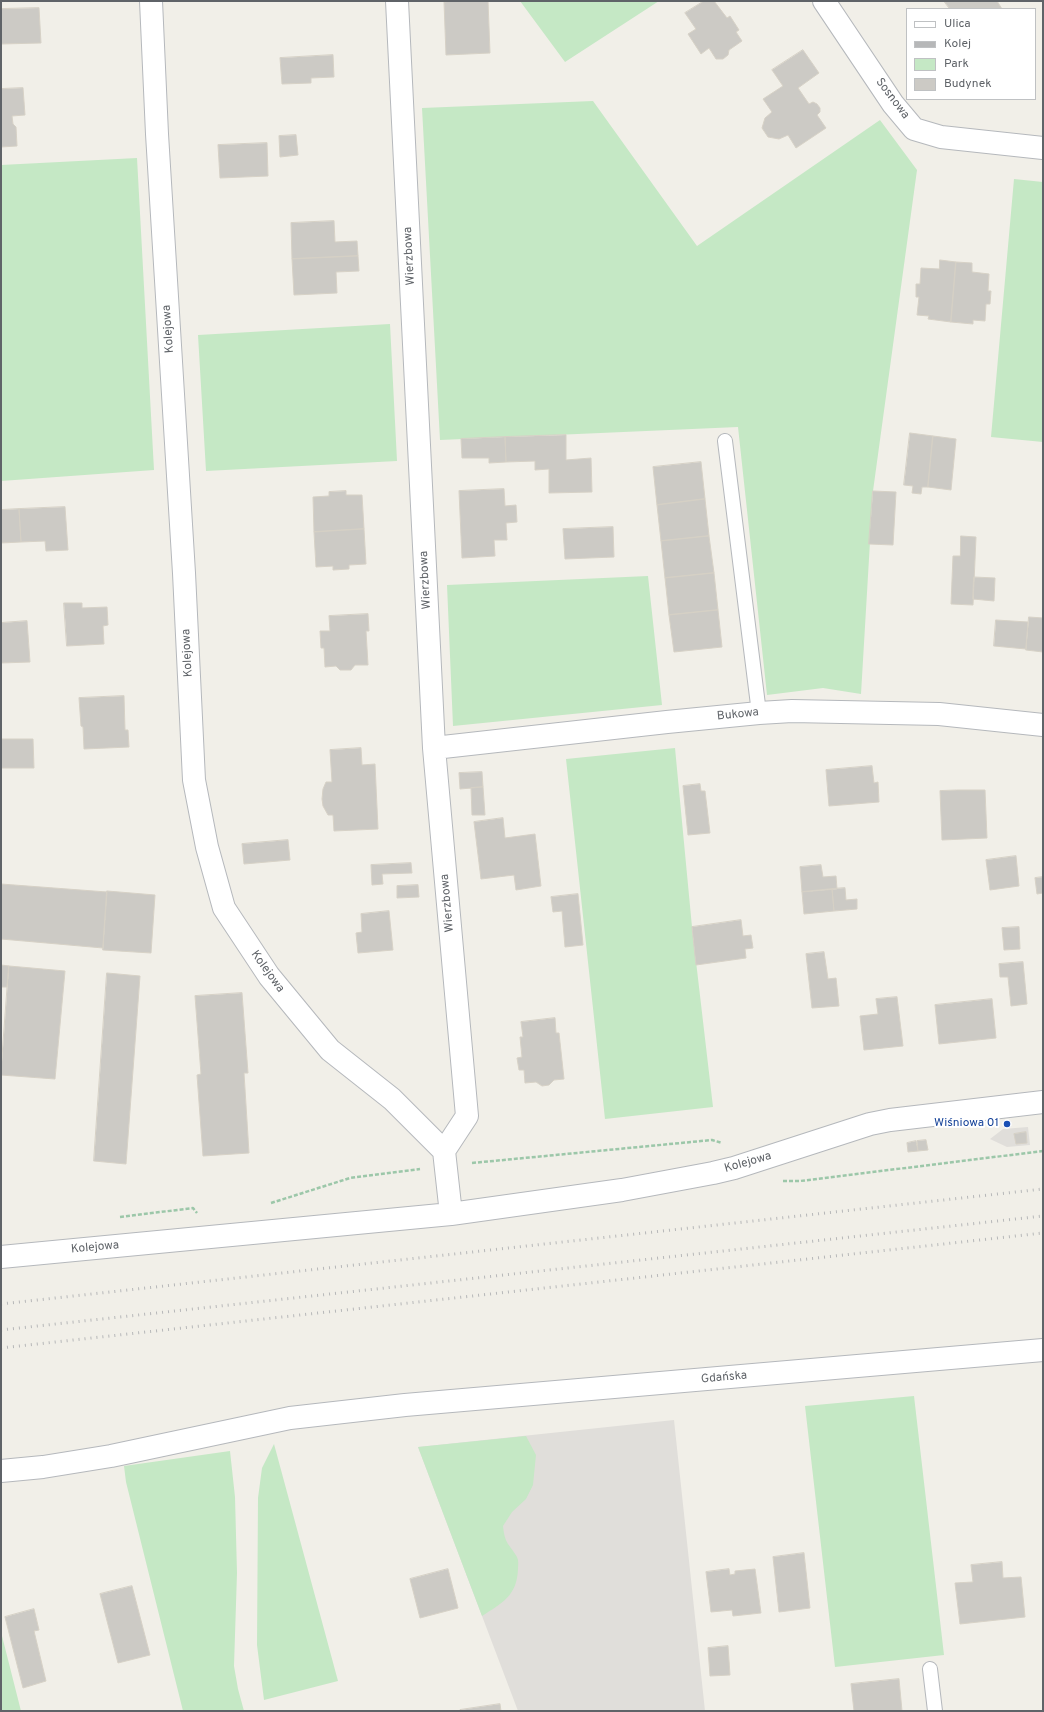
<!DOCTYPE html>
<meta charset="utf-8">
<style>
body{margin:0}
#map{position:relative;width:1044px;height:1712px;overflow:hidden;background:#f1efe8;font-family:Overpass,sans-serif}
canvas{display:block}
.frame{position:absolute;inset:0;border:2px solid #5f6368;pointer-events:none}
.legend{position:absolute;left:906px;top:8px;width:130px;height:92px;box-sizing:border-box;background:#fff;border:1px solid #bfc1c3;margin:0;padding:5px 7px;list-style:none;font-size:12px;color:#5f6368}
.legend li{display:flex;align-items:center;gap:8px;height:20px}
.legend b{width:20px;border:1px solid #bfc1c3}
</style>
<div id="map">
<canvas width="1044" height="1712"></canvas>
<div class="frame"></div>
<ul class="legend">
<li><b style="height:5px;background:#fff"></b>Ulica</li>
<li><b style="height:5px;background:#b6b7b8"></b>Kolej</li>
<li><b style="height:11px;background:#c5e8c5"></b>Park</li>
<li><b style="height:11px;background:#cccac5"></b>Budynek</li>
</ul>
</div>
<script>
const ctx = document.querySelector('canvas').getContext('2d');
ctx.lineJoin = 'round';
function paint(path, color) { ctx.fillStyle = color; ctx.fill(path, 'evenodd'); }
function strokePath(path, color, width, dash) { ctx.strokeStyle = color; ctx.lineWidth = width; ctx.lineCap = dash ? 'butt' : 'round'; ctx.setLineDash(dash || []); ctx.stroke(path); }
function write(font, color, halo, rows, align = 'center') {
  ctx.font = font + ' Overpass,sans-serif'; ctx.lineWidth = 4; ctx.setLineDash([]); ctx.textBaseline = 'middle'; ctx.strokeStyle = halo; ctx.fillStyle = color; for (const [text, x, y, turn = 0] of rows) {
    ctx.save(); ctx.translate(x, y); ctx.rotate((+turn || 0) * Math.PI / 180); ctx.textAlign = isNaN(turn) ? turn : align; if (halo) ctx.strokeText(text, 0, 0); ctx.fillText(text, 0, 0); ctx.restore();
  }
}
paint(new Path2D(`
 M 1028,1127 L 1030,1145 L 1007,1147 L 990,1139 L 1003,1129 Z
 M 674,1420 L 705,1711 L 518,1711 L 418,1447 Z`), '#e0deda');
paint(new Path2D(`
 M 520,1 L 659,1 L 565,62 Z
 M 593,101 L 697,246 L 880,120 L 917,170 L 873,491 L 861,694 L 823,688 L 767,695 L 738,427 L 440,440 L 422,108 Z
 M 137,158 L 154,470 L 1,481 L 1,165 Z
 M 1014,179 L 1043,182 L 1043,442 L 991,437 Z
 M 390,324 L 397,461 L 206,471 L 198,335 Z
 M 648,576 L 662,705 L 453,726 L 447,585 Z
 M 675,748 L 692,927 L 713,1107 L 605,1119 L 566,759 Z
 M 914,1396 L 944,1655 L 835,1667 L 805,1406 Z
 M 526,1436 L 536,1455 L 533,1485 L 526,1499 L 512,1512 L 503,1526 C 505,1545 509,1543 517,1557 C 519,1561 518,1565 518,1569 C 517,1596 502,1603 482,1616 L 418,1447 Z
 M 274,1444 L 338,1681 L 264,1700 L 257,1645 L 258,1498 L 262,1468 Z
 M 230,1451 L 235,1497 L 237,1573 L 234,1666 L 238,1689 L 244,1711 L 183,1711 L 126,1482 L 124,1466 Z
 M 1,1632 L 21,1711 L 1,1711 Z`), '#c5e8c5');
const building = new Path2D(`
 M 446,1 L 488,1 L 490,53 L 446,55 L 444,2 L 446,2 Z
 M 704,1 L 714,1 L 727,18 L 730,16 L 739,30 L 736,32 L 742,41 L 729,50 L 728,55 L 723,59 L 716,59 L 709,48 L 701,54 L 688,34 L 696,29 L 685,13 Z
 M 944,1 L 997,1 L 1002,9 L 950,9 Z
 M 39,8 L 41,43 L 1,44 L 1,9 Z
 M 803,50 L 819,73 L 798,88 L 809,104 L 813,102 L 817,104 L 820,108 L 820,112 L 817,115 L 826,128 L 796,148 L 788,135 L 779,139 L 768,137 L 762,128 L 765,118 L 772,112 L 763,99 L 783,86 L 772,70 Z
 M 333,55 L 334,77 L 311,78 L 311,83 L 282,84 L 280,58 Z
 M 23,88 L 25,115 L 12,116 L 13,124 L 16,127 L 17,146 L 1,147 L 1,89 Z
 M 296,135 L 298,155 L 280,157 L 279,136 Z
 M 267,143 L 268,176 L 220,178 L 218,145 Z
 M 334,221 L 335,242 L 357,241 L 358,256 L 292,259 L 291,223 Z
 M 358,256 L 359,271 L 336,272 L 337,293 L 294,295 L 292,259 Z
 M 940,260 L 956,262 L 951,322 L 928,319 L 929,316 L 917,315 L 919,297 L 916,297 L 916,284 L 920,284 L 921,268 L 939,269 Z
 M 956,262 L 972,263 L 972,272 L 989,274 L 988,291 L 991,291 L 990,304 L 986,304 L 985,321 L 973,320 L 973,324 L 951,322 Z
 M 910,433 L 933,436 L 928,487 L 922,487 L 921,494 L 912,493 L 913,486 L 904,485 Z
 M 566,435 L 566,460 L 591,458 L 592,492 L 549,493 L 549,469 L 535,470 L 535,461 L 506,462 L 505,437 Z
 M 933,436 L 956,439 L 951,490 L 928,487 Z
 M 505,437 L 506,462 L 489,463 L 489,458 L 462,458 L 461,439 Z
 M 701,462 L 705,499 L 657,505 L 653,467 Z
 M 504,489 L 505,506 L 516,505 L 517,522 L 506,523 L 507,540 L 494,540 L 495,556 L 462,558 L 459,491 Z
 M 346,491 L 346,495 L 362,495 L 364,529 L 314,532 L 313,497 L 329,496 L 329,492 Z
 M 873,491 L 896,492 L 893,545 L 869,544 Z
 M 705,499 L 709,536 L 661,541 L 657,505 Z
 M 65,507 L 68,550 L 46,551 L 45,541 L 21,542 L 19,509 Z
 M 19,509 L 21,542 L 1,543 L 1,510 Z
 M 613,527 L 614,557 L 565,559 L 563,529 Z
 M 364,529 L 366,564 L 349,565 L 349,569 L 333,570 L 333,566 L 316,567 L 314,532 Z
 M 709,536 L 714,573 L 665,578 L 661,541 Z
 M 961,536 L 976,537 L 973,605 L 951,604 L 953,556 L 960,556 Z
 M 714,573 L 718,610 L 669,615 L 665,578 Z
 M 974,577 L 995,578 L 994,601 L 973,599 Z
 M 64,603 L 82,603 L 82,608 L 107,607 L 108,625 L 103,626 L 104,644 L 67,646 Z
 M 718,610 L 722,647 L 674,652 L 669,615 Z
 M 368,614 L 369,631 L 366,631 L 368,665 L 355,665 L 351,670 L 340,670 L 336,666 L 325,667 L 324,648 L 321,648 L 320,631 L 330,631 L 329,616 Z
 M 1029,617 L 1043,618 L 1043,652 L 1026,650 Z
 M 996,620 L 1028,622 L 1026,649 L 994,646 Z
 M 27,621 L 30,662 L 1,663 L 1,623 Z
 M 124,696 L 125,730 L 128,730 L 129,747 L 84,749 L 83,727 L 81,726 L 79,698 Z
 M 1,739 L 33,739 L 34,768 L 1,768 Z
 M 361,748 L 362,765 L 375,764 L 378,829 L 334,831 L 333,815 L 328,815 L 323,806 L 322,799 L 323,789 L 326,782 L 332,782 L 330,750 Z
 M 872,766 L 874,783 L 878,782 L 879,802 L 829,806 L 826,770 Z
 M 482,772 L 483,787 L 460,789 L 459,773 Z
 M 700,784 L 701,791 L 705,791 L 710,833 L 688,835 L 683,786 Z
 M 483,787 L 485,815 L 472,815 L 471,788 Z
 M 957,790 L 985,790 L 987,838 L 942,840 L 940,791 Z
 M 503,818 L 505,838 L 535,834 L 541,886 L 516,890 L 514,875 L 481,879 L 474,822 Z
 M 288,840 L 290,860 L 244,864 L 242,844 Z
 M 1016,856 L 1019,886 L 990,890 L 986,860 Z
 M 411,863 L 412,873 L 382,874 L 383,884 L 372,885 L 371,865 Z
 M 821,865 L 823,877 L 836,876 L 837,889 L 802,892 L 800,867 Z
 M 1043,877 L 1043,893 L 1037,894 L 1035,878 Z
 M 1,884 L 107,892 L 103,948 L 1,939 Z
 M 418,885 L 419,897 L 397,898 L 397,886 Z
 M 845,888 L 846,900 L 857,899 L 857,909 L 834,911 L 832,889 Z
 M 832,889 L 834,911 L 804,914 L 802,892 Z
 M 107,891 L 155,895 L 151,953 L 103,950 Z
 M 578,894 L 583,945 L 565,947 L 562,911 L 553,912 L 551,897 Z
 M 389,911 L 393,950 L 358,953 L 356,933 L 362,932 L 361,914 Z
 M 741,920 L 743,936 L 751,935 L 753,948 L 745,949 L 746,958 L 696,965 L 692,927 Z
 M 1019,927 L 1020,949 L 1004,950 L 1002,928 Z
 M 824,952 L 828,979 L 836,978 L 839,1006 L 812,1008 L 806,954 Z
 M 1023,962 L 1027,1004 L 1011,1006 L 1008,977 L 1000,977 L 999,964 Z
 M 1,965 L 9,966 L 7,987 L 1,987 Z
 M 9,966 L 65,971 L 55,1079 L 1,1075 Z
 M 107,973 L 140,976 L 126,1164 L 94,1161 Z
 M 242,993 L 248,1073 L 244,1073 L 249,1153 L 203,1156 L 197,1075 L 201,1074 L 195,996 Z
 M 897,997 L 903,1046 L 864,1050 L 860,1016 L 878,1014 L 876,999 Z
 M 992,999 L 996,1038 L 939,1044 L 935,1005 Z
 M 555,1018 L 556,1033 L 559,1033 L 564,1079 L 554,1080 L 549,1085 L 542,1086 L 536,1082 L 525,1083 L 524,1070 L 519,1070 L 517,1058 L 522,1057 L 520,1037 L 523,1037 L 521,1022 Z
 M 1026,1132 L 1027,1143 L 1016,1144 L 1014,1134 Z
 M 926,1140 L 928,1150 L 918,1151 L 917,1141 Z
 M 916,1141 L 918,1151 L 908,1152 L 907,1143 Z
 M 804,1553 L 810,1608 L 779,1612 L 773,1557 Z
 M 1002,1562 L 1003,1578 L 1021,1577 L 1025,1617 L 960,1624 L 955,1583 L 973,1582 L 971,1565 Z
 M 448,1569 L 458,1608 L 420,1618 L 410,1579 Z
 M 729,1569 L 730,1575 L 735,1574 L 735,1571 L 755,1569 L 761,1613 L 733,1616 L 732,1610 L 711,1612 L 706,1572 Z
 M 132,1586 L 150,1655 L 118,1663 L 100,1594 Z
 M 34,1609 L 39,1630 L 34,1631 L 46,1681 L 23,1688 L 5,1617 Z
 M 728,1646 L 730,1675 L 710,1676 L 708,1648 Z
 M 899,1679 L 902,1711 L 854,1711 L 851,1684 Z
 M 500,1704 L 501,1711 L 460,1711 L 460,1710 Z`);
paint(building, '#cccac5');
strokePath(building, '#d6d1c6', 1);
const service = new Path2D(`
 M 725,441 L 759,713
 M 930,1669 L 935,1711`);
const minor = new Path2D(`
 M 151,1 L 157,134 L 184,573 L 194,780 L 207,847 L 224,908 L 269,976 L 330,1050 L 392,1099 L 444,1151 L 451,1214
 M 397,1 L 434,748 L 467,1116 L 444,1151
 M 824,1 L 893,104 L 914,129 L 941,137 L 1043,148
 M 434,748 L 667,722 L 759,713 L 792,711 L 939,714 L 1043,725
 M 1,1257 L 451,1214 L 622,1190 L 713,1173 L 734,1168 L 870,1124 L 890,1120 L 1043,1102
 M 1,1471 L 43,1467 L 111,1456 L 290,1418 L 405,1405 L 1043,1350`);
strokePath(service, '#b5b8bc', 16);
strokePath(minor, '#b5b8bc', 24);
strokePath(new Path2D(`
 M 472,1163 L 712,1140 L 722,1143
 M 783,1181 L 800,1181 L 1043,1151
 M 271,1203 L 350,1178 L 420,1169
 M 120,1217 L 193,1208 L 197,1213`), '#9cc7a9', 2.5, [4, 2]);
strokePath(service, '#fff', 14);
strokePath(minor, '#fff', 22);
strokePath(new Path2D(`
 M 1,1304 L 1043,1189
 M 1,1330 L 1043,1216
 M 1,1348 L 1043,1233`), '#b6b7b8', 3, [1, 5]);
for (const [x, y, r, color] of [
 [1007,1124,4,"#1a4fb4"]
]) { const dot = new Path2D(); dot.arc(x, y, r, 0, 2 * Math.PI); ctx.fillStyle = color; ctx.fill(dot); strokePath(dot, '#fff', 1.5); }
write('12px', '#5f6368', '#fff', [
 ["Sosnowa",892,99,53],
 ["Wierzbowa",410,256,-93],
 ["Kolejowa",169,329,-94],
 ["Wierzbowa",426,580,-93],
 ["Kolejowa",188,653,-93],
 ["Bukowa",738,715,-6],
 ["Wierzbowa",448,903,-95],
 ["Kolejowa",267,972,54],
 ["Kolejowa",748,1163,-16],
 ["Kolejowa",95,1248,-5],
 ["Gdańska",724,1378,-5]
]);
write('12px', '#164399', '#fff', [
 ["Wiśniowa 01",999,1124]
], 'right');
</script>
